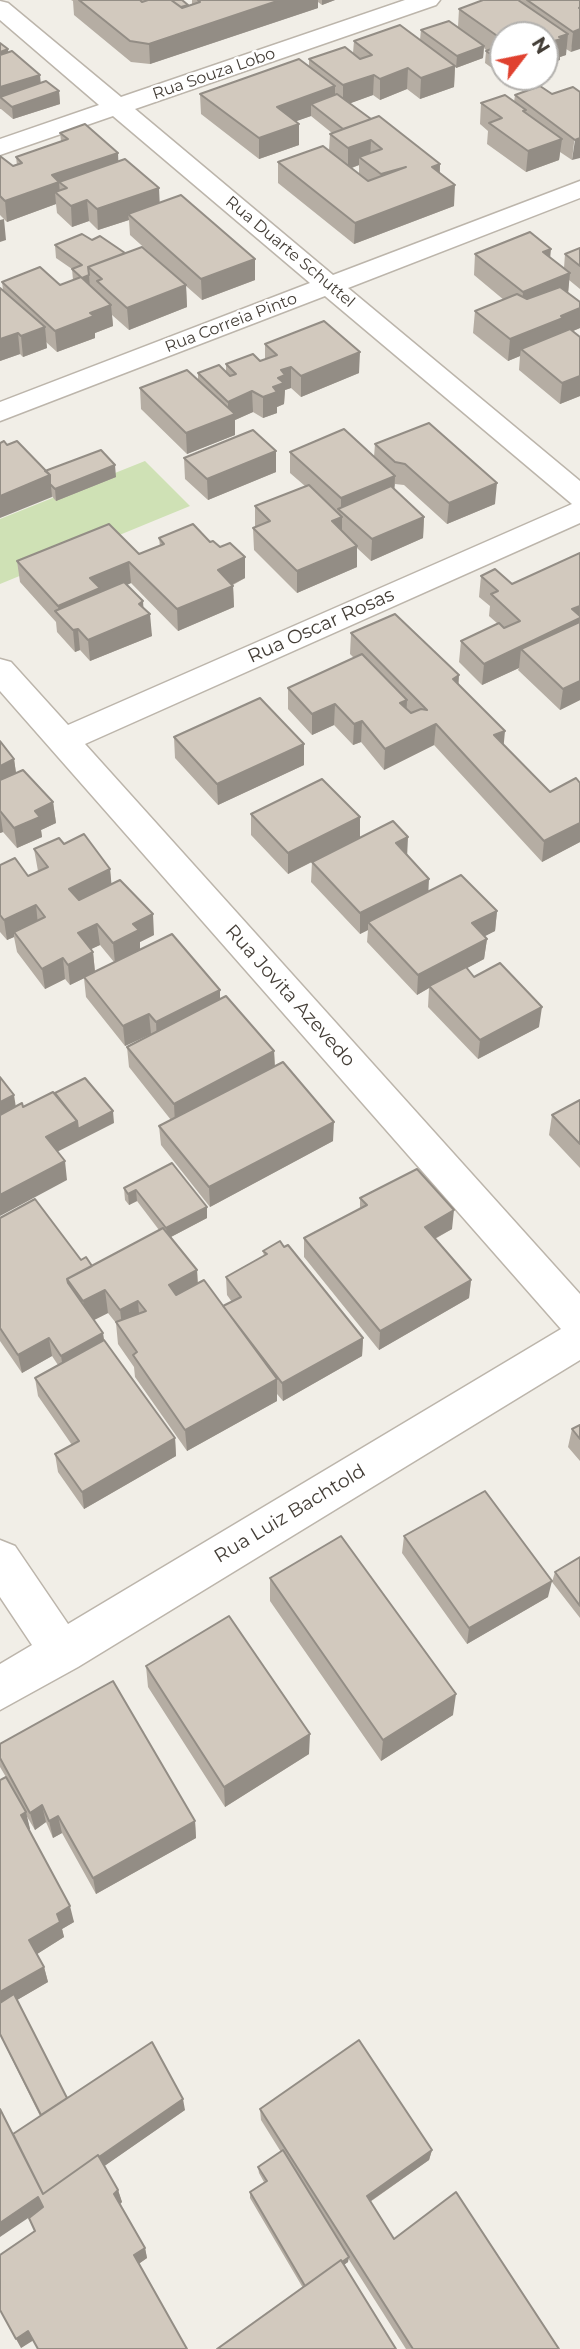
<!DOCTYPE html>
<style>
body{margin:0}
#map{position:relative;width:580px;height:2349px;overflow:hidden;background:#f1eee7;font-family:Montserrat,sans-serif}
canvas{display:block}
.north{position:absolute;left:489px;top:21px;width:70px;height:70px;box-sizing:border-box;background:#fff;border:2px solid #b4b2af;border-radius:50%;rotate:58deg;font-size:19px;font-weight:700;line-height:28px;text-align:center;color:#443e37}
.north::after{content:'';display:block;margin:auto;width:24px;height:32px;background:#e0412f;clip-path:polygon(50% 0,100% 100%,50% 72%,0 100%)}
</style>
<div id="map">
<canvas width="580" height="2349"></canvas>
<div class="north">N</div>
</div>
<script>
const ctx = document.querySelector('canvas').getContext('2d');
ctx.lineJoin = 'round';
function paint(path, color) { ctx.fillStyle = color; ctx.fill(path, 'evenodd'); }
function strokePath(path, color, width, dash) { ctx.strokeStyle = color; ctx.lineWidth = width; ctx.lineCap = dash ? 'butt' : 'round'; ctx.setLineDash(dash || []); ctx.stroke(path); }
function write(font, color, halo, rows, align = 'center') {
  ctx.font = font + ' Montserrat,sans-serif'; ctx.lineWidth = 5; ctx.setLineDash([]); ctx.textBaseline = 'middle'; ctx.strokeStyle = halo; ctx.fillStyle = color; for (const [text, x, y, turn = 0] of rows) {
    ctx.save(); ctx.translate(x, y); ctx.rotate((+turn || 0) * Math.PI / 180); ctx.textAlign = isNaN(turn) ? turn : align; if (halo) ctx.strokeText(text, 0, 0); ctx.fillText(text, 0, 0); ctx.restore();
  }
}
paint(new Path2D(`
 M 145,461 L 190,506 L 0,584 L 0,519 Z`), '#cfe1b5');
const minor = new Path2D(`
 M 405,0 L 440,0 L 436,5 L 135,109 L 333,275 L 580,181 L 580,198 L 348,288 L 580,481 L 580,523 L 85,744 L 580,1294 L 580,1360 L 78,1667 L 0,1710 L 0,1664 L 32,1645 L 0,1597 L 0,1540 L 15,1546 L 68,1624 L 561,1329 L 0,691 L 0,659 L 11,662 L 68,725 L 572,504 L 325,296 L 0,421 L 0,402 L 310,283 L 113,116 L 0,155 L 0,139 L 99,105 L 0,20 L 0,1 L 8,3 L 121,97 Z`);
strokePath(minor, '#bcb5ab', 3);
paint(minor, '#fff');
paint(new Path2D(`
 M 71,0 L 182,0 L 189,6 L 192,5 L 192,0 L 335,0 L 322,5 L 318,2 L 318,8 L 150,64 L 131,62 L 74,15 L 73,1 Z
 M 483,0 L 580,0 L 571,52 L 566,49 L 566,55 L 560,57 L 560,60 L 545,64 L 545,35 L 503,35 L 503,76 L 485,63 L 486,51 L 487,51 L 484,48 L 483,58 L 456,68 L 455,67 L 454,87 L 420,99 L 407,89 L 380,100 L 373,95 L 350,103 L 371,119 L 440,164 L 440,173 L 454,206 L 354,244 L 278,183 L 278,162 L 329,151 L 330,134 L 332,133 L 311,116 L 296,121 L 299,124 L 299,145 L 259,159 L 201,114 L 200,94 L 309,66 L 309,59 L 353,53 L 354,41 L 420,40 L 421,30 L 458,27 L 459,9 ZM 359,165 L 359,174 L 352,168 Z
 M 0,43 L 8,52 L 40,82 L 59,91 L 60,104 L 13,119 L 1,109 L 0,109 Z
 M 504,77 L 533,77 L 512,83 Z
 M 580,92 L 572,160 L 560,152 L 559,160 L 526,172 L 487,144 L 488,131 L 480,124 L 481,103 L 514,102 L 515,95 Z
 M 60,133 L 119,161 L 159,203 L 255,259 L 255,280 L 202,300 L 186,286 L 187,307 L 129,330 L 112,315 L 113,326 L 95,333 L 95,338 L 57,352 L 46,342 L 47,348 L 23,357 L 20,354 L 0,361 L 0,288 L 3,290 L 2,282 L 60,285 L 73,280 L 72,269 L 56,258 L 55,245 L 92,240 L 169,270 L 130,235 L 129,220 L 98,230 L 89,221 L 72,227 L 57,213 L 56,204 L 7,222 L 0,215 L 0,156 L 13,166 L 17,165 L 16,157 L 61,141 Z
 M 580,248 L 580,289 L 569,280 L 568,293 L 580,328 L 573,331 L 580,337 L 580,396 L 560,404 L 519,370 L 520,356 L 508,361 L 473,333 L 475,311 L 504,300 L 474,275 L 475,254 L 551,258 L 564,268 L 565,254 Z
 M 265,344 L 359,373 L 301,397 L 291,388 L 285,390 L 284,404 L 277,407 L 277,413 L 263,418 L 253,412 L 235,420 L 235,435 L 187,454 L 141,409 L 140,388 L 198,380 L 198,373 L 226,372 L 226,364 L 260,361 L 265,359 Z
 M 375,444 L 495,504 L 447,524 L 404,485 L 395,484 L 394,489 L 424,517 L 423,538 L 371,561 L 357,548 L 357,567 L 297,593 L 254,550 L 253,528 L 255,527 L 255,506 L 305,486 L 290,473 L 290,452 L 374,457 Z
 M 7,445 L 45,471 L 116,477 L 56,501 Z
 M 184,458 L 276,472 L 208,500 L 185,479 Z
 M 159,538 L 210,542 L 245,557 L 245,578 L 233,585 L 234,607 L 178,631 L 131,583 L 127,585 L 144,608 L 152,636 L 90,661 L 80,650 L 75,652 L 57,632 L 56,622 L 20,582 L 17,561 L 139,554 L 160,546 Z
 M 495,569 L 580,700 L 560,710 L 518,670 L 519,668 L 482,685 L 459,662 L 461,641 L 498,624 L 489,616 L 490,606 L 479,597 L 481,576 Z
 M 351,633 L 459,685 L 503,744 L 550,792 L 580,783 L 580,842 L 542,862 L 434,745 L 384,770 L 361,742 L 353,745 L 334,725 L 312,735 L 288,709 L 288,688 L 354,658 L 350,654 Z
 M 174,737 L 304,765 L 218,805 L 175,758 Z
 M 0,741 L 14,759 L 16,773 L 53,802 L 56,823 L 41,830 L 42,837 L 17,848 L 3,832 L 0,833 Z
 M 251,814 L 360,817 L 360,837 L 407,855 L 429,891 L 497,911 L 495,931 L 484,936 L 487,939 L 484,959 L 467,968 L 474,977 L 539,1027 L 478,1059 L 428,1007 L 429,988 L 417,995 L 367,942 L 368,930 L 360,934 L 311,882 L 312,862 L 288,874 L 251,835 Z
 M 64,844 L 110,869 L 111,884 L 154,935 L 140,942 L 140,949 L 220,999 L 274,1051 L 275,1067 L 333,1141 L 210,1207 L 161,1145 L 159,1126 L 171,1120 L 129,1067 L 127,1047 L 151,1034 L 125,1046 L 86,997 L 84,978 L 70,985 L 65,979 L 45,989 L 17,952 L 14,937 L 7,940 L 0,932 L 0,865 L 28,876 L 38,871 L 34,849 ZM 100,945 L 114,962 L 95,971 L 93,952 L 90,949 Z
 M 580,1100 L 580,1168 L 549,1135 L 552,1115 Z
 M 172,1163 L 207,1207 L 207,1218 L 171,1237 L 197,1270 L 198,1284 L 223,1306 L 232,1302 L 227,1295 L 226,1277 L 264,1256 L 263,1251 L 363,1338 L 362,1356 L 283,1401 L 277,1394 L 277,1401 L 187,1451 L 135,1377 L 134,1367 L 118,1344 L 116,1323 L 108,1313 L 94,1320 L 104,1341 L 175,1438 L 176,1456 L 84,1509 L 58,1472 L 55,1454 L 72,1445 L 38,1396 L 35,1378 L 58,1365 L 52,1356 L 22,1373 L 0,1341 L 0,1218 L 92,1266 L 159,1230 L 137,1201 L 129,1205 L 125,1200 L 124,1188 Z
 M 360,1198 L 452,1229 L 435,1239 L 471,1280 L 469,1298 L 379,1350 L 304,1257 L 304,1238 L 360,1209 Z
 M 580,1425 L 580,1461 L 568,1447 L 572,1429 Z
 M 404,1536 L 548,1597 L 467,1644 L 402,1553 Z
 M 580,1557 L 580,1618 L 552,1582 L 555,1572 Z
 M 270,1578 L 453,1715 L 381,1761 L 270,1601 Z
 M 146,1666 L 309,1754 L 225,1807 L 148,1687 Z
 M 0,1744 L 195,1821 L 196,1838 L 96,1894 L 62,1833 L 53,1838 L 46,1822 L 35,1830 L 26,1815 L 30,1829 L 29,1830 L 74,1922 L 62,1929 L 64,1937 L 37,1954 L 44,1967 L 48,1982 L 17,2000 L 67,2098 L 185,2110 L 104,2166 L 118,2190 L 122,2202 L 120,2204 L 145,2248 L 147,2258 L 21,2348 L 35,2231 L 33,2215 L 13,2134 L 40,2116 L 0,2035 L 0,1780 L 6,1777 L 0,1767 Z
 M 260,2109 L 432,2150 L 429,2160 L 370,2202 L 394,2239 L 559,2349 L 406,2349 L 348,2258 L 348,2262 L 303,2288 L 250,2198 L 250,2192 L 264,2182 L 259,2173 L 258,2167 L 281,2152 L 261,2120 Z`), '#b5ada3');
paint(new Path2D(`
 M 280,0 L 318,0 L 318,8 L 150,64 L 149,44 Z
 M 322,0 L 335,0 L 322,5 Z
 M 580,29 L 580,49 L 571,52 L 573,32 Z
 M 568,34 L 566,55 L 560,57 L 560,60 L 545,64 L 545,43 Z
 M 484,46 L 483,58 L 456,68 L 457,56 Z
 M 8,49 L 10,70 L 0,73 L 0,52 Z
 M 455,66 L 454,87 L 420,99 L 421,78 Z
 M 408,68 L 407,89 L 380,100 L 380,79 Z
 M 40,75 L 42,95 L 0,97 L 0,87 Z
 M 374,75 L 373,95 L 343,106 L 343,85 Z
 M 513,77 L 526,77 L 526,78 L 512,83 Z
 M 335,86 L 335,107 L 311,104 L 311,116 L 277,128 L 277,107 Z
 M 59,91 L 60,104 L 13,119 L 12,107 Z
 M 299,124 L 299,145 L 259,159 L 259,138 Z
 M 580,138 L 580,158 L 572,160 L 575,140 Z
 M 562,139 L 559,160 L 526,172 L 528,151 Z
 M 371,140 L 370,161 L 359,157 L 359,165 L 348,169 L 348,148 Z
 M 118,153 L 119,174 L 67,188 L 59,182 L 60,194 L 55,192 L 56,204 L 7,222 L 5,201 L 52,175 Z
 M 440,164 L 439,185 L 432,167 Z
 M 455,185 L 454,206 L 354,244 L 355,223 Z
 M 159,188 L 160,209 L 128,214 L 129,220 L 98,230 L 97,209 Z
 M 87,200 L 89,221 L 72,227 L 71,206 Z
 M 4,219 L 6,240 L 0,242 L 0,220 Z
 M 551,249 L 549,270 L 543,252 Z
 M 255,259 L 255,280 L 202,300 L 201,279 Z
 M 570,273 L 568,294 L 521,313 L 523,292 Z
 M 89,275 L 90,288 L 82,278 Z
 M 186,285 L 187,307 L 129,330 L 127,308 Z
 M 111,305 L 113,326 L 95,333 L 95,338 L 57,352 L 55,331 L 90,313 Z
 M 580,308 L 580,328 L 561,336 L 521,349 L 520,356 L 508,361 L 510,339 Z
 M 45,327 L 47,348 L 23,357 L 21,336 Z
 M 18,333 L 20,354 L 0,361 L 0,339 Z
 M 360,352 L 359,373 L 301,397 L 301,376 Z
 M 291,367 L 291,388 L 285,390 L 284,404 L 277,407 L 277,413 L 263,418 L 263,397 L 273,387 L 281,370 Z
 M 580,376 L 580,396 L 560,404 L 562,383 Z
 M 252,391 L 253,412 L 235,420 L 235,435 L 187,454 L 186,433 L 228,417 L 228,402 Z
 M 276,451 L 276,472 L 208,500 L 207,479 Z
 M 115,465 L 116,477 L 56,501 L 55,489 Z
 M 50,475 L 52,497 L 0,518 L 0,496 Z
 M 395,476 L 394,497 L 341,511 L 341,498 Z
 M 497,483 L 495,504 L 447,524 L 449,503 Z
 M 342,517 L 342,538 L 332,521 Z
 M 424,517 L 423,538 L 371,561 L 372,539 Z
 M 357,546 L 357,567 L 297,593 L 297,571 Z
 M 245,557 L 245,578 L 219,591 L 218,570 Z
 M 129,562 L 131,583 L 101,596 L 59,616 L 58,606 L 90,578 Z
 M 233,586 L 234,607 L 178,631 L 177,609 Z
 M 143,601 L 144,617 L 150,614 L 152,636 L 90,661 L 88,640 Z
 M 580,606 L 580,628 L 521,649 L 519,668 L 482,685 L 484,664 L 572,609 Z
 M 78,629 L 80,650 L 75,652 L 73,630 Z
 M 459,675 L 458,696 L 453,679 Z
 M 580,681 L 580,700 L 560,710 L 563,689 Z
 M 407,700 L 406,721 L 400,703 Z
 M 335,704 L 334,725 L 312,735 L 312,714 Z
 M 362,721 L 361,742 L 353,745 L 354,724 Z
 M 436,724 L 434,745 L 384,770 L 385,749 Z
 M 505,731 L 503,752 L 494,735 Z
 M 304,744 L 304,765 L 218,805 L 217,784 Z
 M 14,759 L 17,780 L 0,788 L 0,766 Z
 M 53,802 L 56,823 L 41,830 L 42,837 L 17,848 L 14,828 L 35,811 Z
 M 0,811 L 3,832 L 0,833 Z
 M 360,817 L 360,837 L 288,874 L 288,853 Z
 M 580,823 L 580,842 L 542,862 L 544,841 Z
 M 408,837 L 407,858 L 396,843 Z
 M 110,869 L 112,889 L 71,909 L 69,889 Z
 M 429,879 L 428,899 L 368,922 L 368,930 L 360,934 L 360,913 Z
 M 36,905 L 38,925 L 14,932 L 14,937 L 7,940 L 4,920 Z
 M 497,911 L 495,931 L 470,944 L 472,923 Z
 M 153,914 L 154,935 L 140,942 L 140,951 L 115,963 L 113,943 L 133,924 Z
 M 97,924 L 100,945 L 81,954 L 78,933 Z
 M 487,939 L 484,959 L 430,988 L 429,986 L 429,988 L 417,995 L 418,975 Z
 M 93,952 L 95,973 L 70,985 L 68,965 Z
 M 63,958 L 65,979 L 45,989 L 42,969 Z
 M 220,990 L 220,1010 L 157,1042 L 156,1022 Z
 M 542,1007 L 539,1027 L 478,1059 L 480,1040 Z
 M 149,1014 L 151,1034 L 125,1046 L 123,1026 Z
 M 274,1051 L 275,1071 L 175,1124 L 174,1104 Z
 M 14,1095 L 17,1114 L 0,1123 L 0,1102 Z
 M 113,1111 L 114,1123 L 49,1156 L 46,1137 L 77,1121 Z
 M 334,1122 L 333,1141 L 210,1207 L 209,1187 Z
 M 65,1161 L 67,1180 L 0,1216 L 0,1195 Z
 M 136,1190 L 137,1201 L 129,1205 L 128,1194 Z
 M 207,1207 L 207,1218 L 167,1239 L 166,1228 Z
 M 454,1210 L 452,1229 L 423,1245 L 425,1227 Z
 M 197,1270 L 198,1293 L 171,1308 L 169,1285 Z
 M 471,1280 L 469,1298 L 379,1350 L 380,1331 Z
 M 105,1290 L 108,1313 L 86,1324 L 83,1301 Z
 M 138,1301 L 140,1324 L 123,1333 L 120,1310 Z
 M 103,1333 L 106,1351 L 64,1374 L 61,1356 Z
 M 49,1338 L 52,1356 L 22,1373 L 18,1355 Z
 M 363,1338 L 362,1356 L 283,1401 L 282,1383 Z
 M 277,1379 L 277,1401 L 187,1451 L 185,1430 Z
 M 175,1438 L 176,1456 L 84,1509 L 82,1492 Z
 M 552,1581 L 548,1597 L 467,1644 L 469,1628 Z
 M 456,1694 L 453,1715 L 381,1761 L 383,1740 Z
 M 310,1734 L 309,1754 L 225,1807 L 224,1787 Z
 M 42,1805 L 46,1822 L 35,1830 L 30,1813 Z
 M 26,1812 L 30,1829 L 25,1832 L 21,1815 Z
 M 58,1816 L 62,1833 L 53,1838 L 49,1821 Z
 M 195,1821 L 196,1838 L 96,1894 L 93,1878 Z
 M 70,1906 L 74,1922 L 62,1929 L 64,1937 L 34,1956 L 29,1940 L 57,1914 Z
 M 44,1967 L 48,1982 L 0,2010 L 0,1992 Z
 M 183,2099 L 185,2110 L 47,2206 L 43,2196 Z
 M 432,2150 L 429,2160 L 365,2205 L 367,2196 Z
 M 118,2190 L 122,2202 L 118,2206 L 114,2194 Z
 M 38,2197 L 43,2208 L 0,2237 L 0,2223 Z
 M 145,2248 L 147,2258 L 137,2265 L 134,2255 Z
 M 349,2257 L 348,2262 L 306,2293 Z
 M 28,2331 L 34,2340 L 21,2348 L 16,2339 Z`), '#938d85');
const building = new Path2D(`
 M 79,0 L 140,0 L 142,2 L 148,0 L 171,0 L 182,8 L 200,2 L 198,0 L 280,0 L 149,44 L 130,41 Z
 M 171,0 L 182,0 L 188,5 L 181,7 Z
 M 483,0 L 518,0 L 568,34 L 559,37 L 562,39 L 545,43 L 545,35 L 503,35 L 503,40 L 459,9 Z
 M 527,0 L 580,0 L 580,7 L 579,8 L 580,8 L 580,29 L 573,32 Z
 M 449,21 L 484,46 L 457,56 L 421,30 Z
 M 400,25 L 455,66 L 421,78 L 408,68 L 380,79 L 374,75 L 343,85 L 309,59 L 345,47 L 360,59 L 372,55 L 354,41 Z
 M 0,43 L 8,49 L 0,52 Z
 M 499,46 L 503,49 L 503,63 L 486,51 Z
 M 12,51 L 40,75 L 0,87 L 0,55 Z
 M 299,59 L 335,86 L 277,107 L 299,124 L 259,138 L 200,94 Z
 M 46,81 L 59,91 L 12,107 L 0,97 Z
 M 540,86 L 552,94 L 573,87 L 580,92 L 580,138 L 575,140 L 515,95 Z
 M 337,94 L 371,119 L 343,129 L 311,104 Z
 M 505,95 L 526,110 L 523,111 L 562,139 L 528,151 L 489,123 L 502,118 L 481,103 Z
 M 379,116 L 440,164 L 432,167 L 455,185 L 355,223 L 278,162 L 323,146 L 368,181 L 406,167 L 381,174 L 359,157 L 382,149 L 371,140 L 348,148 L 330,134 Z
 M 85,124 L 118,153 L 52,175 L 59,182 L 5,201 L 0,196 L 0,156 L 13,166 L 22,163 L 16,157 L 68,139 L 60,133 Z
 M 125,159 L 159,188 L 97,209 L 87,200 L 71,206 L 55,192 L 67,188 L 59,182 Z
 M 181,195 L 255,259 L 201,279 L 128,214 Z
 M 530,232 L 551,249 L 543,252 L 570,273 L 523,292 L 475,254 Z
 M 82,234 L 92,240 L 100,236 L 125,253 L 88,267 L 89,275 L 82,278 L 72,269 L 82,265 L 55,245 Z
 M 142,247 L 186,285 L 127,308 L 97,281 L 102,279 L 88,267 Z
 M 580,248 L 580,266 L 565,254 Z
 M 40,267 L 60,285 L 81,277 L 111,305 L 90,313 L 94,316 L 55,331 L 2,282 Z
 M 560,287 L 580,302 L 580,308 L 561,316 L 563,318 L 510,339 L 475,311 L 517,294 L 527,299 Z
 M 0,288 L 45,327 L 21,336 L 18,333 L 0,339 Z
 M 324,321 L 360,352 L 301,376 L 291,367 L 281,370 L 285,375 L 278,378 L 284,383 L 273,387 L 277,392 L 263,397 L 252,391 L 228,402 L 198,373 L 219,365 L 230,376 L 236,374 L 226,364 L 253,354 L 260,361 L 277,355 L 265,344 Z
 M 570,329 L 580,337 L 580,376 L 562,383 L 521,349 Z
 M 187,370 L 235,414 L 186,433 L 140,388 Z
 M 429,423 L 497,483 L 449,503 L 405,464 L 395,462 L 375,444 Z
 M 344,429 L 395,476 L 341,498 L 290,452 Z
 M 253,430 L 276,451 L 207,479 L 184,458 Z
 M 4,441 L 7,445 L 17,441 L 50,475 L 0,496 L 0,443 Z
 M 101,450 L 115,465 L 55,489 L 50,484 L 50,475 L 45,471 Z
 M 309,485 L 342,517 L 332,521 L 357,546 L 297,571 L 253,528 L 270,521 L 255,506 Z
 M 391,486 L 424,517 L 372,539 L 338,509 Z
 M 109,524 L 139,554 L 164,544 L 159,538 L 193,524 L 210,542 L 213,541 L 220,547 L 230,543 L 245,557 L 218,570 L 233,586 L 177,609 L 129,562 L 90,578 L 100,588 L 58,606 L 17,561 Z
 M 580,553 L 580,606 L 572,609 L 580,616 L 580,618 L 484,664 L 461,641 L 499,623 L 504,628 L 520,621 L 491,594 L 498,591 L 481,576 L 495,569 L 512,584 Z
 M 124,582 L 143,601 L 139,604 L 150,614 L 88,640 L 78,629 L 73,630 L 55,611 Z
 M 395,614 L 459,675 L 453,679 L 505,731 L 494,735 L 550,792 L 576,778 L 580,783 L 580,823 L 544,841 L 436,724 L 385,749 L 362,721 L 354,724 L 335,704 L 312,714 L 288,688 L 362,654 L 407,700 L 400,703 L 411,713 L 421,709 L 427,710 L 351,633 Z
 M 580,622 L 580,681 L 563,689 L 521,649 Z
 M 260,698 L 304,744 L 217,784 L 174,737 Z
 M 0,741 L 14,759 L 0,766 Z
 M 23,770 L 53,802 L 35,811 L 40,817 L 14,828 L 0,811 L 0,780 Z
 M 322,779 L 360,817 L 288,853 L 251,814 Z
 M 393,821 L 408,837 L 396,843 L 429,879 L 360,913 L 312,862 Z
 M 84,834 L 110,869 L 69,889 L 79,900 L 120,880 L 153,914 L 133,924 L 139,930 L 113,943 L 97,924 L 78,933 L 93,952 L 68,965 L 63,958 L 42,969 L 14,932 L 45,917 L 36,905 L 4,920 L 0,915 L 0,865 L 15,858 L 28,876 L 48,867 L 34,849 L 59,838 L 64,844 Z
 M 461,875 L 497,911 L 472,923 L 487,939 L 418,975 L 368,922 Z
 M 172,934 L 220,990 L 156,1022 L 149,1014 L 123,1026 L 84,977 Z
 M 500,963 L 542,1007 L 480,1040 L 429,986 L 466,967 L 474,977 Z
 M 226,996 L 274,1051 L 174,1104 L 127,1047 Z
 M 283,1062 L 334,1122 L 209,1187 L 159,1126 Z
 M 0,1077 L 14,1095 L 0,1102 Z
 M 85,1078 L 113,1111 L 78,1129 L 77,1121 L 55,1093 Z
 M 53,1092 L 77,1121 L 46,1137 L 65,1161 L 0,1195 L 0,1115 L 22,1103 L 23,1107 Z
 M 580,1100 L 580,1144 L 552,1115 Z
 M 172,1163 L 207,1207 L 166,1228 L 136,1190 L 128,1194 L 124,1188 Z
 M 417,1169 L 454,1210 L 425,1227 L 471,1280 L 380,1331 L 304,1238 L 367,1205 L 360,1198 Z
 M 35,1199 L 81,1260 L 86,1257 L 92,1266 L 67,1279 L 68,1283 L 103,1333 L 61,1356 L 49,1338 L 18,1355 L 0,1328 L 0,1218 Z
 M 163,1228 L 197,1270 L 169,1285 L 176,1295 L 204,1280 L 277,1379 L 185,1430 L 133,1355 L 137,1352 L 116,1322 L 146,1311 L 138,1301 L 120,1310 L 105,1290 L 83,1301 L 67,1279 Z
 M 280,1241 L 284,1247 L 288,1245 L 363,1338 L 282,1383 L 223,1306 L 241,1297 L 226,1277 L 267,1254 L 263,1251 Z
 M 104,1340 L 175,1438 L 82,1492 L 55,1454 L 79,1441 L 35,1378 Z
 M 580,1425 L 580,1439 L 572,1429 Z
 M 485,1491 L 552,1581 L 469,1628 L 404,1536 Z
 M 341,1536 L 456,1694 L 383,1740 L 270,1578 Z
 M 580,1557 L 580,1606 L 555,1572 Z
 M 229,1616 L 310,1734 L 224,1787 L 146,1666 Z
 M 113,1681 L 195,1821 L 93,1878 L 58,1816 L 49,1821 L 42,1805 L 30,1813 L 0,1758 L 0,1744 Z
 M 6,1777 L 26,1812 L 21,1815 L 70,1906 L 57,1914 L 60,1922 L 29,1940 L 44,1967 L 0,1992 L 0,1780 Z
 M 14,1994 L 67,2098 L 41,2115 L 0,2034 L 0,2003 Z
 M 359,2040 L 432,2150 L 367,2196 L 394,2239 L 456,2192 L 559,2349 L 413,2349 L 260,2109 Z
 M 152,2042 L 183,2099 L 99,2157 L 98,2155 L 43,2194 L 13,2134 Z
 M 0,2109 L 43,2194 L 98,2155 L 118,2190 L 114,2194 L 145,2248 L 134,2255 L 187,2349 L 38,2349 L 28,2331 L 16,2339 L 0,2310 L 0,2255 L 35,2231 L 29,2218 L 43,2207 L 38,2197 L 0,2223 Z
 M 283,2150 L 349,2257 L 342,2262 L 341,2260 L 305,2286 L 250,2192 L 267,2181 L 258,2167 Z
 M 341,2260 L 396,2349 L 217,2349 Z`);
paint(building, '#d2c9be');
strokePath(building, '#938d85', 2);
write('16px', '#443e37', '#fff', [
 ["Rua Souza Lobo",214,74,-19],
 ["Rua Duarte Schuttel",290,252,40],
 ["Rua Correia Pinto",231,323,-21]
]);
write('19px', '#443e37', '#fff', [
 ["Rua Oscar Rosas",321,626,-24],
 ["Rua Jovita Azevedo",290,996,48],
 ["Rua Luiz Bachtold",290,1514,-31]
]);
</script>
